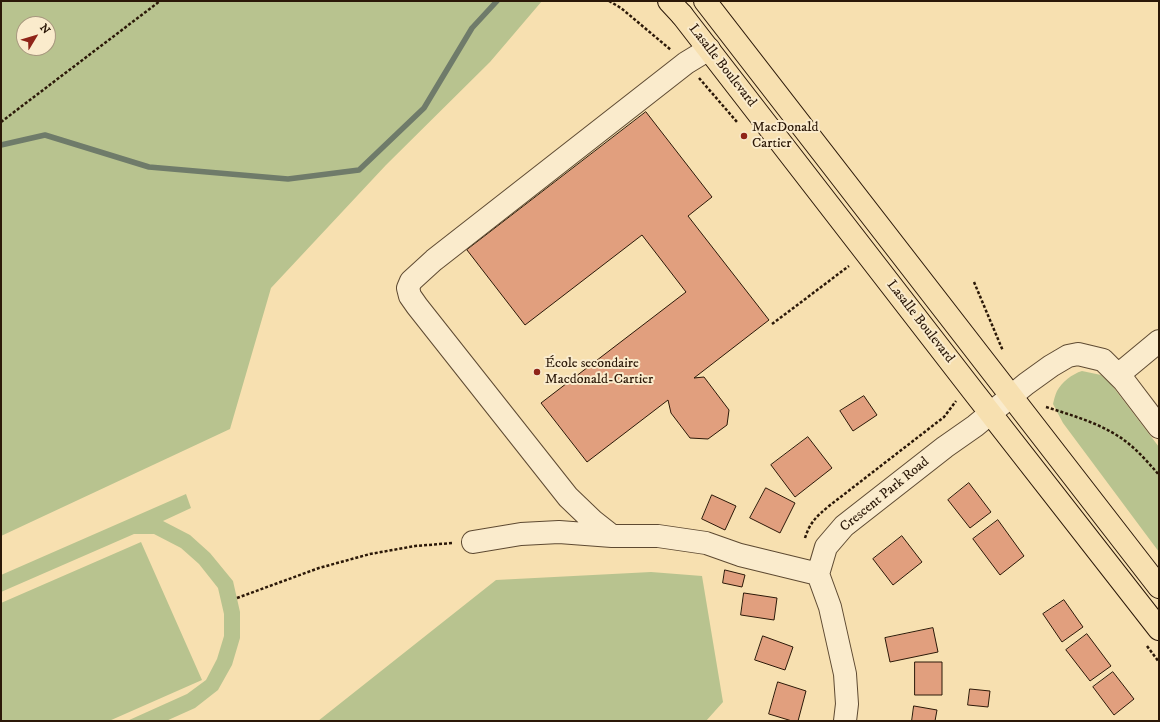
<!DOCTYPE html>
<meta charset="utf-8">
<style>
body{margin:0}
#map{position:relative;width:1160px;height:722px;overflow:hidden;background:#f7e0b0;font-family:"IM FELL DW Pica",serif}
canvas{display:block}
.frame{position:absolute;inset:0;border:2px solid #2b1808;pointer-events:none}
.north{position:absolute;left:16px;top:16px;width:40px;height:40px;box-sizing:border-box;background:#faebcc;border:1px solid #a7977e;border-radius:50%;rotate:52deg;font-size:11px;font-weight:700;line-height:16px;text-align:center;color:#2b1808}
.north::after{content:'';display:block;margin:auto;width:14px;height:18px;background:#8f2418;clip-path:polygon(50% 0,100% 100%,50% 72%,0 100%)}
</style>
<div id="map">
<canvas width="1160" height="722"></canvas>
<div class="frame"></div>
<div class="north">N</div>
</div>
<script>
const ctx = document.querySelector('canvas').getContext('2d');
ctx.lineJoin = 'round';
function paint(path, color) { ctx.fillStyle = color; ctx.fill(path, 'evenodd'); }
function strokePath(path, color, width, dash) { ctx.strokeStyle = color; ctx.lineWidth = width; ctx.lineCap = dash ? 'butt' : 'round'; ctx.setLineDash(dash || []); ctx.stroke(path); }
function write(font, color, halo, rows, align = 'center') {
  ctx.font = font + ' "IM FELL DW Pica",serif'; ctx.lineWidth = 4; ctx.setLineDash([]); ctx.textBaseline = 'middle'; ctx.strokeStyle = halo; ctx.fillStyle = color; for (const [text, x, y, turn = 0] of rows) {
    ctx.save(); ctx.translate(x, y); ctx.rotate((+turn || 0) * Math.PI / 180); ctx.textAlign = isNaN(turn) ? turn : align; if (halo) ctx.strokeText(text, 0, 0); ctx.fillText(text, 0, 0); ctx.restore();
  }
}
paint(new Path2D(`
 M 1,1 L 542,1 L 490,62 L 386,165 L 271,288 L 230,429 L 1,536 ZM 24,24 L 48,24 L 48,48 L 24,48 Z
 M 1082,371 L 1101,375 L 1111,384 L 1159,447 L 1159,552 L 1063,423 L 1053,404 C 1054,400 1055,395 1057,391 C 1062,382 1072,374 1082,371 Z
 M 186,494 L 191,508 L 163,521 L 190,535 L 210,553 L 233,581 L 240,612 L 240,638 L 232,665 L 218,690 L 195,708 L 166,721 L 127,721 L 187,694 L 206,680 L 217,659 L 224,636 L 224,614 L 218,588 L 199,564 L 181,548 L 154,534 L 134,534 L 1,592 L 1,575 Z
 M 141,542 L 202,680 L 109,721 L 1,721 L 1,603 Z
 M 651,572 L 702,576 L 723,702 L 706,721 L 318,721 L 496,580 Z`), '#b8c38f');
strokePath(new Path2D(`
 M 1,145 L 45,135 L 149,167 L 288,179 L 359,170 L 424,108 L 472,28 L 497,1`), '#6f7b6a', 5.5);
const building = new Path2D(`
 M 646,112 L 712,197 L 688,216 L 769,320 L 694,378 L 704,377 L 729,410 L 727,425 L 708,439 L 690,438 L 671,413 L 668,400 L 587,462 L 541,403 L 686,292 L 642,235 L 525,325 L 467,250 Z
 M 864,396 L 877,415 L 853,431 L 840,411 Z
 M 808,437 L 832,468 L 795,497 L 771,465 Z
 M 969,483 L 991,512 L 970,528 L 948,500 Z
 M 766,488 L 795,503 L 780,533 L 750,518 Z
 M 712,495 L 736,506 L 725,530 L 702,519 Z
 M 998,520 L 1024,556 L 1000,575 L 973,539 Z
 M 902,536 L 922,562 L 893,585 L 873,559 Z
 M 725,570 L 745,575 L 742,587 L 723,583 Z
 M 744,593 L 777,598 L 774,620 L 741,615 Z
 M 1064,600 L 1083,627 L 1062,642 L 1043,614 Z
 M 933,628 L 938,652 L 890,662 L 885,638 Z
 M 1087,634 L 1111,666 L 1090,681 L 1066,650 Z
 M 763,636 L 793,647 L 785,670 L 755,660 Z
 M 915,662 L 942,662 L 942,695 L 915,695 Z
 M 1113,672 L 1134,699 L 1114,715 L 1093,687 Z
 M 778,682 L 806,691 L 798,721 L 792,721 L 769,714 Z
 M 970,689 L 990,691 L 988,707 L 968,705 Z
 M 914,706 L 937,710 L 935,721 L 912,721 Z`);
paint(building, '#e19f7e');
strokePath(building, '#2b1808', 1);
const minor = new Path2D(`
 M 709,49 L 686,63 L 434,260 L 411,281 L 408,288 L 410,296 L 417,306 L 568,497 L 593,521 L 612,536 L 658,536 L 706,543 L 740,555 L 818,574
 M 1118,375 L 1159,341
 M 473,542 L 521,534 L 559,532 L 612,536
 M 845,721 L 847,704 L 845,674 L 830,607 L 818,574 L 826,547 L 844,526 L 945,447 L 975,426 L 1026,384 L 1051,366 L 1068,356 L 1078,354 L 1103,360 L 1124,381 L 1159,427`);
const major = new Path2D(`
 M 705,1 L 1159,587
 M 682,15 L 973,391 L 1159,629`);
const highway = new Path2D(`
 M 669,1 L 682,15`);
strokePath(minor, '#5e4a32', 24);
strokePath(major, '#2b1808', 24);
strokePath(highway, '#2b1808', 24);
strokePath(new Path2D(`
 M 609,1 L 621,8 L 671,50
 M 699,78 L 737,122
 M 1,122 L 160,1
 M 974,282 L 1003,351
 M 772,324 L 849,266
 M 1046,407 C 1071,415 1096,422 1118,436 C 1134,446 1147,461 1159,475
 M 805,538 C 810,522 817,516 829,506 L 944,417 L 956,401
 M 237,598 L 319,568 L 370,554 L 415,546 L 453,543
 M 1147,646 L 1159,662`), '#2b1808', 2.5, [3, 2]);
strokePath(minor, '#faebcc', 22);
strokePath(major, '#f7e0b0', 22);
strokePath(highway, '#f7e0b0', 22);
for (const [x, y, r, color] of [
 [744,136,4,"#8f2418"],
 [537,372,4,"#8f2418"]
]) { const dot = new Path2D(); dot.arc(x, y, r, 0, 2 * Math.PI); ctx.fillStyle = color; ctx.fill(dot); strokePath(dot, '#faebcc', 1.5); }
write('14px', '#2b1808', '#faebcc', [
 ["Lasalle Boulevard",722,66,52],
 ["Lasalle Boulevard",920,322,52],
 ["Crescent Park Road",885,495,-39]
]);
write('14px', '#2b1808', '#faebcc', [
 ["MacDonald",752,128],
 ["Cartier",752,144],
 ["École secondaire",545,364],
 ["Macdonald-Cartier",545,380]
], 'left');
</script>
